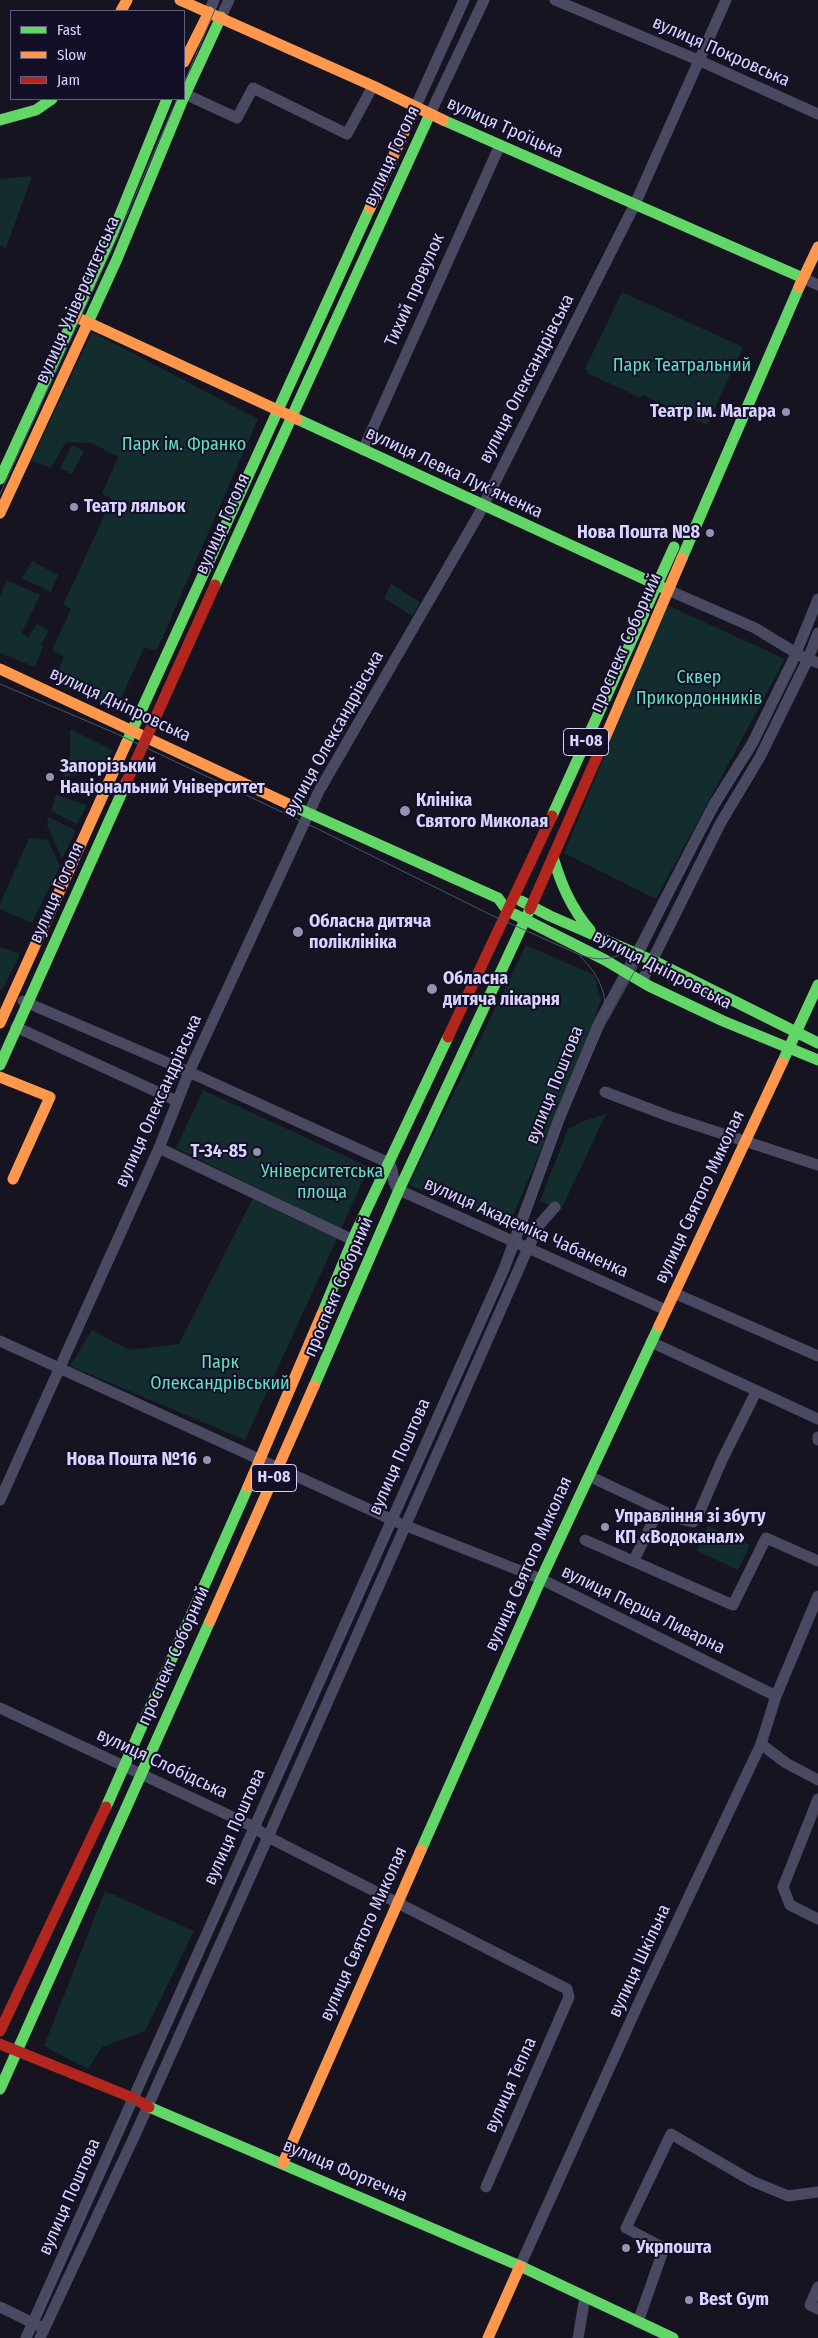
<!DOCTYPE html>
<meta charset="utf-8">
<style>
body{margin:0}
#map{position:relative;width:818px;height:2338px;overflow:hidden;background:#161421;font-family:"Fira Sans Condensed",sans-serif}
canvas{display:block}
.legend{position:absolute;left:10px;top:10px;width:175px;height:90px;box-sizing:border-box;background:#130f26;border:1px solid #625e7d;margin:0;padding:6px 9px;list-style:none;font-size:15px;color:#d9d4ff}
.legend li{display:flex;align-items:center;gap:10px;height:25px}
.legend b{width:25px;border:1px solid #625e7d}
</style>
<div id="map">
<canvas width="818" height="2338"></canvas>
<ul class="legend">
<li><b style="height:6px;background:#63d668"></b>Fast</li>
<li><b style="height:6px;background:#ff974d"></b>Slow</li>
<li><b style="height:6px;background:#b3261e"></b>Jam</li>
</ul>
</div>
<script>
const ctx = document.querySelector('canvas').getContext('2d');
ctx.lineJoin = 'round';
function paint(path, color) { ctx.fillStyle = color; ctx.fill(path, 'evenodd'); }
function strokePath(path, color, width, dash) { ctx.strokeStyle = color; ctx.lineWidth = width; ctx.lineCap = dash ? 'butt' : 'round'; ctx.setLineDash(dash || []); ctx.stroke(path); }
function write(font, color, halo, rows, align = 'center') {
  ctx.font = font + ' "Fira Sans Condensed",sans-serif'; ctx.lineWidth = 4; ctx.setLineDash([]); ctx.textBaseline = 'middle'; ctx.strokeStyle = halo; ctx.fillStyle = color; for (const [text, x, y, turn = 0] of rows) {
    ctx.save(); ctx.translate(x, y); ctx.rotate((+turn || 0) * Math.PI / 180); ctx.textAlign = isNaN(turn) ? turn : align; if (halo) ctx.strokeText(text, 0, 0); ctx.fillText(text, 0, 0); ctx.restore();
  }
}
paint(new Path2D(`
 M 32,176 L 6,248 L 0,245 L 0,179 Z
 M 622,292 L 743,347 L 707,425 L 643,395 L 641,398 L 587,373 L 588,371 L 585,369 Z
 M 92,332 L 258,419 L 157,650 L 144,648 L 117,707 L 49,676 L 59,668 L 64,657 L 52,650 L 71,609 L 63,605 L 112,499 L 102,494 L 118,457 L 92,443 L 66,442 L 51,468 L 31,461 Z
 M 72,445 L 84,451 L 72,474 L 60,468 Z
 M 32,561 L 58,575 L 51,592 L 22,578 Z
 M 7,580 L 40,595 L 22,633 L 28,637 L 37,624 L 49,631 L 41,644 L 43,646 L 35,667 L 0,653 L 0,596 Z
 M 391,584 L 420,602 L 412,616 L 384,598 Z
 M 667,605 L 785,659 L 656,899 L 564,853 Z
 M 70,729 L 113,750 L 102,770 L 63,777 L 70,757 Z
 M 56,795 L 87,805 L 77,824 L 51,811 Z
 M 48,817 L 76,830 L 62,859 L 47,825 Z
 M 29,838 L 48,840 L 60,866 L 32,923 L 0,909 L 0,904 Z
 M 526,945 L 594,975 L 601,1000 L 588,1039 L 509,1225 L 409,1185 Z
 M 0,947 L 20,954 L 2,990 L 0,989 Z
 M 203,1090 L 369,1167 L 341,1229 L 176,1148 Z
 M 606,1114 L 561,1210 L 540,1201 L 568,1129 L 583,1121 Z
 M 255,1194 L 339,1234 L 245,1440 L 70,1366 L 92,1330 L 129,1350 L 179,1344 Z
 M 708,1526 L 750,1545 L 738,1570 L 697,1551 Z
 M 105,1891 L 194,1931 L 145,2031 L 102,2047 L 88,2069 L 44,2046 Z`), '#132c2d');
strokePath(new Path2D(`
 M 555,0 L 698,60 L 818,114
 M 209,12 L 214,0
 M 221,17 L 229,0
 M 185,94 L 237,118 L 253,88 L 347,134 L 373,86
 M 415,108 L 464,0
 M 430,114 L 484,0
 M 803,278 L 818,285
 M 363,450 L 500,145
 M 668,590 L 755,628 L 801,656 L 818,663
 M 642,981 L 720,824 L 760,757 L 808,659 L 818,633
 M 23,1001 L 189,1072 L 389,1163 C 396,1172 390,1183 399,1190 L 666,1310
 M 16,1027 L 177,1101
 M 605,1092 L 671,1117 L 818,1165
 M 159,1148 L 353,1240
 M 674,1293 L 818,1356
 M 0,1341 L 399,1523 L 541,1579 L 776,1696
 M 651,1342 L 818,1419
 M 818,1437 L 818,1440
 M 589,1476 L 680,1519 L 693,1522 L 697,1518 L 722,1460 L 756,1392
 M 0,1500 L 159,1148 L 189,1072 L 319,791 L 479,514 L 635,204 L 726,0
 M 585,1540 L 733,1605 L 766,1538 L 818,1561
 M 634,1560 L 659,1509
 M 0,1708 L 254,1827 L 268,1837 L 567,1989 L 569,1997 L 486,2187
 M 761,1744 L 786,1763 L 818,1780
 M 818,1799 L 783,1887 L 790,1905 L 818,1919
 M 520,2266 L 641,1998 L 761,1744 L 776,1696 L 818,1596
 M 818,2287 L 810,2305 L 818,2309
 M 0,2307 L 39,2326
 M 638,2322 L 664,2248 L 626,2228 L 671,2134 L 752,2181 L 788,2196 L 818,2192
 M 26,2338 L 504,1269 L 559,1119 L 599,1023 L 643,942 L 713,806 L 752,744 L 794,658 L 818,599
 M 40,2338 L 135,2135 L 268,1837 L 528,1248 L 540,1224 L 555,1207
 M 578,2338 L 585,2297`), '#4a4962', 11);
strokePath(new Path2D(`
 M 184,97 L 221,17
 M 0,120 L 36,110 L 52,99
 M 443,120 L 803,278
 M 85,329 L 117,259 L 183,99
 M 297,419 L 668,590
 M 0,479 L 111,237 L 167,99
 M 682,558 L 803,278
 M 215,585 L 430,114
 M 126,744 L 370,208
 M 286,803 L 498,898 L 507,910
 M 552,816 L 674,547
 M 553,857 C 561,884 571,908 590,930
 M 521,901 L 550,916 L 656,962 L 818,1043
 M 514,914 L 605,960 L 649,986 L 723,1021 L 818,1060
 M 782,1063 L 818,985
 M 0,1065 L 127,781
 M 322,1314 L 356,1232 L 448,1037
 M 314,1386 L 399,1190 L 530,909
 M 106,1807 L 248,1487
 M 421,1850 L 541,1579 L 659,1326
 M 0,2089 L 210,1621
 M 149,2107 L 520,2266 L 673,2338`), '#63d668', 11);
strokePath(new Path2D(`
 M 180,0 L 373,86 L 443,120
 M 121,11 L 127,0
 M 184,62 L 209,12
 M 370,208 L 415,108
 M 799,287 L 818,247
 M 74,316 L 297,419
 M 0,513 L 85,329
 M 0,669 L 286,803
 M 599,752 L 682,558
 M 0,1023 L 126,744
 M 0,1077 L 50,1097 L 13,1179
 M 659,1326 L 782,1063
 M 248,1487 L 322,1314
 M 210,1621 L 314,1386
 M 283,2163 L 421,1850
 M 488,2338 L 520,2266`), '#ff974d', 11);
strokePath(new Path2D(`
 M 127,781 L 215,585
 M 530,909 L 599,752
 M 448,1037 L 552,816
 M 0,2031 L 106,1807
 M 0,2044 L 133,2098 L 149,2107`), '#b3261e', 11);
strokePath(new Path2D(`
 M 184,83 L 219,0
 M 0,494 L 117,238 L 177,99
 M 0,684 L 115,733 L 322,831 L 489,914 L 578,954 C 609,966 624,954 650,938
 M 580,956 C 598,974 609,994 604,1020
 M 30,2338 L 517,1249 L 564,1119 L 602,1030 L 638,965 L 692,854 L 754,745 L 798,654 L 818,608`), '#43596b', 1);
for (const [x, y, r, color] of [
 [786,412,5,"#9591b1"],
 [74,507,5,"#9591b1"],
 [710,533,5,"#9591b1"],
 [50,777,5,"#9591b1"],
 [405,811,6,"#9591b1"],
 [298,932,6,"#9591b1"],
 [432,989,6,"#9591b1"],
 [257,1152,5,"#9591b1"],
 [207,1460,5,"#9591b1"],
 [605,1527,5,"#9591b1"],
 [626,2248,5,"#9591b1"],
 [689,2300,5,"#9591b1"]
]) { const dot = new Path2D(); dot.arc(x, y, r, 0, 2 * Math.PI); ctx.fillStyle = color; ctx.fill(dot); strokePath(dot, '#130f26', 2); }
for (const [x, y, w] of [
 [586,742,45],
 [274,1478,45]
]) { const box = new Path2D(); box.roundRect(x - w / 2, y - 13.5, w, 27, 4); ctx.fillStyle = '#130f26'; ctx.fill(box); strokePath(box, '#d9d4ff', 1); }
write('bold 16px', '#d9d4ff', null, [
 ["Н-08",586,742],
 ["Н-08",274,1478]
]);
write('18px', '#d9d4ff', '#130f26', [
 ["вулиця Покровська",721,52,24],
 ["вулиця Троїцька",505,128,24],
 ["вулиця Гоголя",392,156,-65],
 ["Тихий провулок",415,290,-66],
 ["вулиця Університетська",78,300,-66],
 ["вулиця Олександрівська",527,379,-63],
 ["вулиця Левка Лукʼяненка",454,473,25],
 ["вулиця Гоголя",223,524,-66],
 ["проспект Соборний",626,643,-66],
 ["вулиця Дніпровська",120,705,25],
 ["вулиця Олександрівська",334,734,-61],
 ["вулиця Гоголя",57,893,-66],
 ["вулиця Дніпровська",662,970,27],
 ["вулиця Поштова",555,1085,-68],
 ["вулиця Олександрівська",159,1101,-66],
 ["вулиця Святого Миколая",700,1197,-65],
 ["вулиця Академіка Чабаненка",526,1228,24],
 ["проспект Соборний",339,1287,-67],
 ["вулиця Поштова",400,1457,-66],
 ["вулиця Святого Миколая",529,1564,-66],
 ["вулиця Перша Ливарна",643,1610,26],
 ["проспект Соборний",174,1656,-66],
 ["вулиця Слобідська",162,1764,25],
 ["вулиця Поштова",235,1827,-66],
 ["вулиця Святого Миколая",364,1934,-66],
 ["вулиця Шкільна",640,1961,-65],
 ["вулиця Тепла",511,2085,-66],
 ["вулиця Фортечна",345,2171,23],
 ["вулиця Поштова",70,2197,-66]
]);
write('18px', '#5fe0c0', '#130f26', [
 ["Парк Театральний",682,366],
 ["Парк ім. Франко",184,445],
 ["Сквер",699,678],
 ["Прикордонників",699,699],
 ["Університетська",322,1172],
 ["площа",322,1193],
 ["Парк",220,1363],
 ["Олександрівський",220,1384]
]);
write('bold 18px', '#d9d4ff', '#130f26', [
 ["Театр ім. Магара",776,412,"right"],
 ["Театр ляльок",84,507],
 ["Нова Пошта №8",700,533,"right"],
 ["Запорізький",60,767],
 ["Національний Університет",60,788],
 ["Клініка",416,801],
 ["Святого Миколая",416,822],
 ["Обласна дитяча",309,922],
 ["поліклініка",309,943],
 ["Обласна",443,979],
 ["дитяча лікарня",443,1000],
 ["Т-34-85",247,1152,"right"],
 ["Нова Пошта №16",197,1460,"right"],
 ["Управлiння зi збуту",615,1517],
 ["КП «Водоканал»",615,1538],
 ["Укрпошта",636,2248],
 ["Best Gym",699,2300]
], 'left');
</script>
